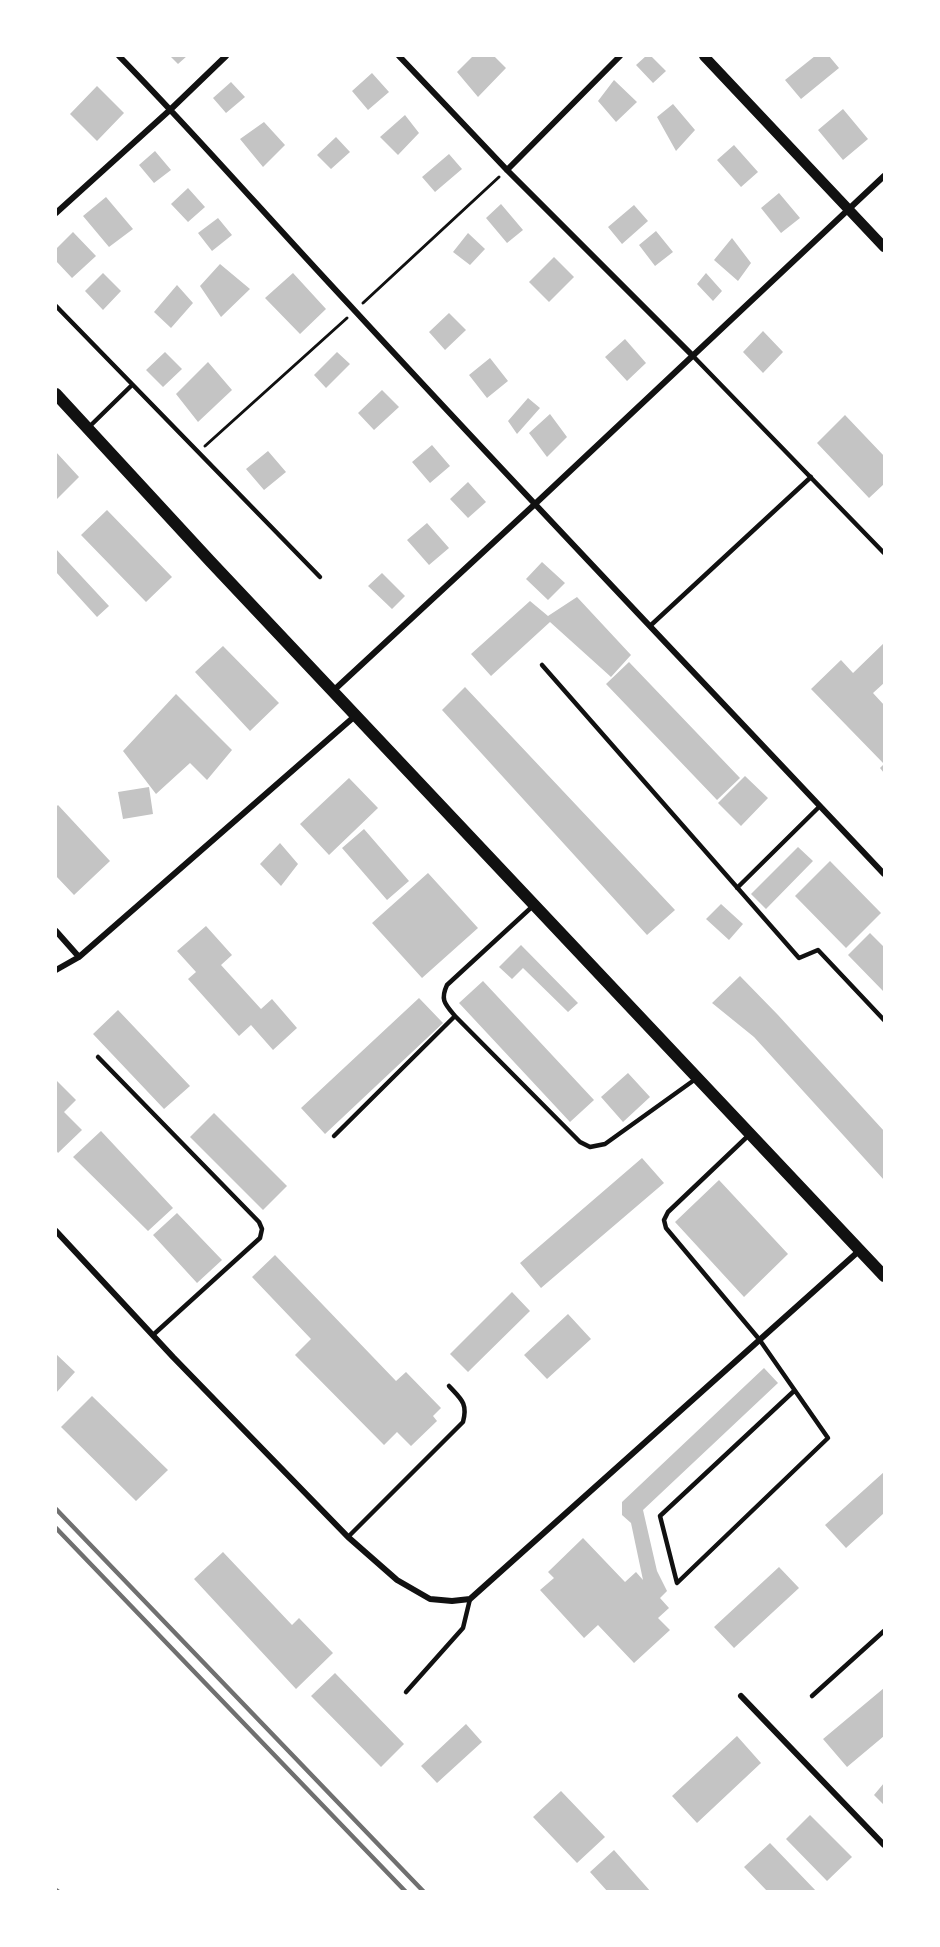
<!DOCTYPE html>
<style>
body{margin:0}
#map{position:relative;width:940px;height:1947px;overflow:hidden;background:#fff;font-family:"Fira Sans",sans-serif}
canvas{display:block}
.frame{position:absolute;inset:0;border:57px solid #fff;pointer-events:none}
</style>
<div id="map">
<canvas width="940" height="1947"></canvas>
<div class="frame"></div>
</div>
<script>
const ctx = document.querySelector('canvas').getContext('2d');
ctx.lineJoin = 'round';
function paint(path, color) { ctx.fillStyle = color; ctx.fill(path, 'evenodd'); }
function strokePath(path, color, width, dash) { ctx.strokeStyle = color; ctx.lineWidth = width; ctx.lineCap = dash ? 'butt' : 'round'; ctx.setLineDash(dash || []); ctx.stroke(path); }
paint(new Path2D(`
 M 170,56 L 187,56 L 178,64 Z
 M 473,56 L 494,56 L 506,68 L 478,97 L 457,72 Z
 M 646,56 L 651,56 L 666,71 L 653,83 L 636,65 Z
 M 815,56 L 829,56 L 839,68 L 801,99 L 785,80 Z
 M 372,73 L 389,92 L 368,110 L 352,91 Z
 M 614,80 L 637,102 L 616,122 L 598,101 Z
 M 231,82 L 245,97 L 226,113 L 213,98 Z
 M 97,86 L 124,113 L 97,141 L 70,114 Z
 M 673,104 L 695,130 L 676,151 L 657,117 Z
 M 843,109 L 868,139 L 843,160 L 818,130 Z
 M 405,115 L 419,133 L 398,155 L 380,137 Z
 M 264,122 L 285,145 L 263,167 L 240,139 Z
 M 336,137 L 350,152 L 331,169 L 317,155 Z
 M 734,145 L 758,172 L 741,187 L 717,160 Z
 M 155,151 L 171,170 L 154,183 L 139,165 Z
 M 449,154 L 462,169 L 435,192 L 422,177 Z
 M 188,188 L 205,207 L 188,222 L 171,204 Z
 M 779,193 L 800,218 L 781,233 L 761,208 Z
 M 106,197 L 133,229 L 109,247 L 83,216 Z
 M 501,204 L 523,230 L 507,243 L 486,218 Z
 M 634,205 L 648,221 L 622,244 L 608,227 Z
 M 218,218 L 232,235 L 212,251 L 198,233 Z
 M 656,231 L 673,252 L 655,266 L 639,245 Z
 M 73,232 L 96,256 L 72,278 L 56,261 L 56,249 Z
 M 468,233 L 485,249 L 470,265 L 453,252 Z
 M 732,238 L 751,263 L 738,281 L 714,260 Z
 M 554,257 L 574,277 L 549,302 L 529,282 Z
 M 220,264 L 250,289 L 221,317 L 200,286 Z
 M 103,273 L 121,291 L 103,310 L 85,291 Z
 M 293,273 L 326,309 L 300,334 L 265,298 Z
 M 706,273 L 722,291 L 713,301 L 697,284 Z
 M 177,285 L 193,303 L 171,328 L 154,312 Z
 M 449,313 L 466,330 L 445,350 L 429,332 Z
 M 763,331 L 783,352 L 763,373 L 743,352 Z
 M 625,339 L 646,363 L 627,381 L 605,357 Z
 M 165,352 L 182,369 L 163,387 L 146,370 Z
 M 337,352 L 350,364 L 326,388 L 314,375 Z
 M 490,358 L 508,381 L 487,398 L 469,375 Z
 M 208,362 L 232,390 L 198,422 L 176,394 Z
 M 382,390 L 399,407 L 374,430 L 358,413 Z
 M 528,398 L 540,408 L 517,434 L 508,421 Z
 M 550,414 L 567,437 L 547,457 L 529,433 Z
 M 845,415 L 884,456 L 884,484 L 869,498 L 817,443 Z
 M 432,445 L 450,466 L 430,483 L 412,462 Z
 M 268,451 L 286,472 L 264,490 L 246,469 Z
 M 56,452 L 79,477 L 56,500 Z
 M 468,482 L 486,502 L 468,518 L 450,499 Z
 M 107,510 L 172,577 L 146,602 L 81,535 Z
 M 427,523 L 449,548 L 429,565 L 407,540 Z
 M 56,549 L 109,606 L 97,617 L 56,572 Z
 M 542,562 L 565,583 L 548,600 L 526,579 Z
 M 382,573 L 405,596 L 392,609 L 368,586 Z
 M 577,597 L 631,655 L 611,677 L 550,622 L 491,676 L 471,654 L 530,601 L 548,616 Z
 M 884,643 L 884,683 L 873,693 L 884,705 L 884,773 L 880,768 L 884,764 L 811,689 L 841,660 L 853,673 Z
 M 223,646 L 279,703 L 250,731 L 195,672 Z
 M 629,662 L 740,778 L 717,800 L 606,684 Z
 M 465,687 L 675,910 L 647,935 L 442,710 Z
 M 176,694 L 232,750 L 207,780 L 190,763 L 156,794 L 123,751 Z
 M 745,776 L 768,798 L 741,826 L 718,803 Z
 M 349,778 L 378,808 L 329,855 L 300,824 Z
 M 149,787 L 153,814 L 123,819 L 118,792 Z
 M 58,805 L 110,861 L 74,895 L 56,876 L 56,807 Z
 M 364,829 L 409,881 L 387,900 L 342,848 Z
 M 280,843 L 298,864 L 281,886 L 260,864 Z
 M 798,847 L 813,861 L 766,909 L 751,894 Z
 M 830,861 L 881,913 L 846,948 L 795,896 Z
 M 428,873 L 478,928 L 422,978 L 372,923 Z
 M 721,904 L 743,924 L 729,940 L 706,919 Z
 M 206,926 L 232,955 L 221,965 L 261,1009 L 272,999 L 297,1028 L 273,1050 L 251,1025 L 239,1036 L 188,979 L 196,972 L 177,951 Z
 M 870,933 L 884,947 L 884,992 L 848,955 Z
 M 521,945 L 578,1003 L 568,1012 L 523,968 L 512,979 L 499,967 Z
 M 740,976 L 778,1015 L 884,1131 L 884,1180 L 754,1037 L 712,1003 Z
 M 483,981 L 594,1100 L 570,1122 L 459,1003 Z
 M 419,998 L 443,1023 L 325,1134 L 301,1108 Z
 M 118,1010 L 190,1086 L 164,1109 L 93,1034 Z
 M 628,1073 L 650,1097 L 623,1122 L 601,1097 Z
 M 57,1081 L 76,1100 L 64,1112 L 82,1130 L 58,1153 L 56,1150 L 56,1083 Z
 M 214,1113 L 287,1186 L 263,1210 L 190,1137 Z
 M 101,1131 L 173,1208 L 148,1231 L 73,1157 Z
 M 642,1158 L 664,1183 L 541,1288 L 520,1263 Z
 M 719,1180 L 788,1254 L 744,1297 L 675,1222 Z
 M 177,1213 L 222,1260 L 197,1283 L 153,1235 Z
 M 275,1255 L 396,1381 L 406,1372 L 441,1408 L 433,1416 L 437,1421 L 411,1446 L 397,1432 L 384,1445 L 295,1355 L 311,1339 L 252,1277 Z
 M 512,1292 L 530,1311 L 468,1372 L 450,1354 Z
 M 568,1314 L 591,1339 L 547,1379 L 524,1355 Z
 M 56,1354 L 75,1372 L 56,1393 Z
 M 764,1368 L 778,1383 L 643,1510 L 657,1571 L 667,1591 L 660,1598 L 669,1608 L 658,1618 L 670,1630 L 634,1663 L 598,1625 L 584,1638 L 540,1590 L 554,1578 L 548,1572 L 583,1538 L 625,1582 L 636,1572 L 643,1580 L 631,1523 L 622,1515 L 622,1502 Z
 M 92,1396 L 168,1470 L 136,1501 L 61,1427 Z
 M 884,1472 L 884,1513 L 846,1548 L 825,1525 Z
 M 223,1552 L 292,1625 L 299,1618 L 333,1653 L 296,1689 L 194,1579 Z
 M 779,1567 L 799,1588 L 734,1648 L 714,1627 Z
 M 335,1673 L 404,1744 L 381,1767 L 311,1696 Z
 M 884,1688 L 884,1736 L 847,1767 L 823,1739 Z
 M 466,1724 L 482,1742 L 437,1783 L 421,1766 Z
 M 737,1736 L 761,1763 L 697,1823 L 672,1796 Z
 M 884,1783 L 884,1805 L 874,1795 Z
 M 561,1791 L 605,1837 L 577,1863 L 533,1817 Z
 M 810,1815 L 852,1857 L 827,1881 L 786,1839 Z
 M 770,1843 L 817,1892 L 768,1892 L 744,1867 Z
 M 614,1850 L 651,1892 L 608,1892 L 590,1872 Z`), '#c4c4c4');
strokePath(new Path2D(`
 M 363,303 L 499,177
 M 205,446 L 347,318`), '#111', 3);
strokePath(new Path2D(`
 M 56,306 L 320,577
 M 693,356 L 884,553
 M 89,427 L 132,385
 M 650,626 L 811,477
 M 542,665 L 799,958 L 818,950 L 884,1020
 M 737,888 L 820,806
 M 534,905 L 447,985 C 440,1000 445,1004 455,1016 L 580,1142 L 590,1147 L 605,1144 L 697,1078
 M 98,1057 L 259,1222 L 262,1229 L 260,1238 L 153,1335
 M 750,1134 L 668,1212 L 664,1220 L 666,1228 L 759,1339 L 828,1438 L 677,1583 L 660,1516 L 794,1391
 M 334,1136 L 455,1016
 M 348,1537 L 463,1422 C 468,1403 461,1399 449,1386
 M 406,1692 L 463,1628 L 470,1599
 M 812,1696 L 884,1631`), '#111', 4.5);
strokePath(new Path2D(`
 M 119,56 C 200,139 276,227 356,312 C 530,501 708,687 884,874
 M 399,56 L 507,170 L 693,356
 M 507,170 L 620,56
 M 56,213 L 171,109 L 226,56
 M 333,691 L 535,504 L 884,176
 M 56,931 L 79,957
 M 56,970 L 79,957 L 355,716
 M 56,1231 L 173,1357 L 348,1537 L 397,1580 L 430,1599 L 452,1601 L 470,1599 L 860,1250
 M 741,1696 L 884,1845`), '#111', 6);
strokePath(new Path2D(`
 M 704,56 L 884,247`), '#111', 10);
strokePath(new Path2D(`
 M 56,394 L 210,561 L 884,1276`), '#111', 12);
strokePath(new Path2D(`
 M 56,1509 L 424,1892
 M 56,1528 L 406,1892
 M 56,1890 L 59,1892`), '#707070', 4.5);
</script>
